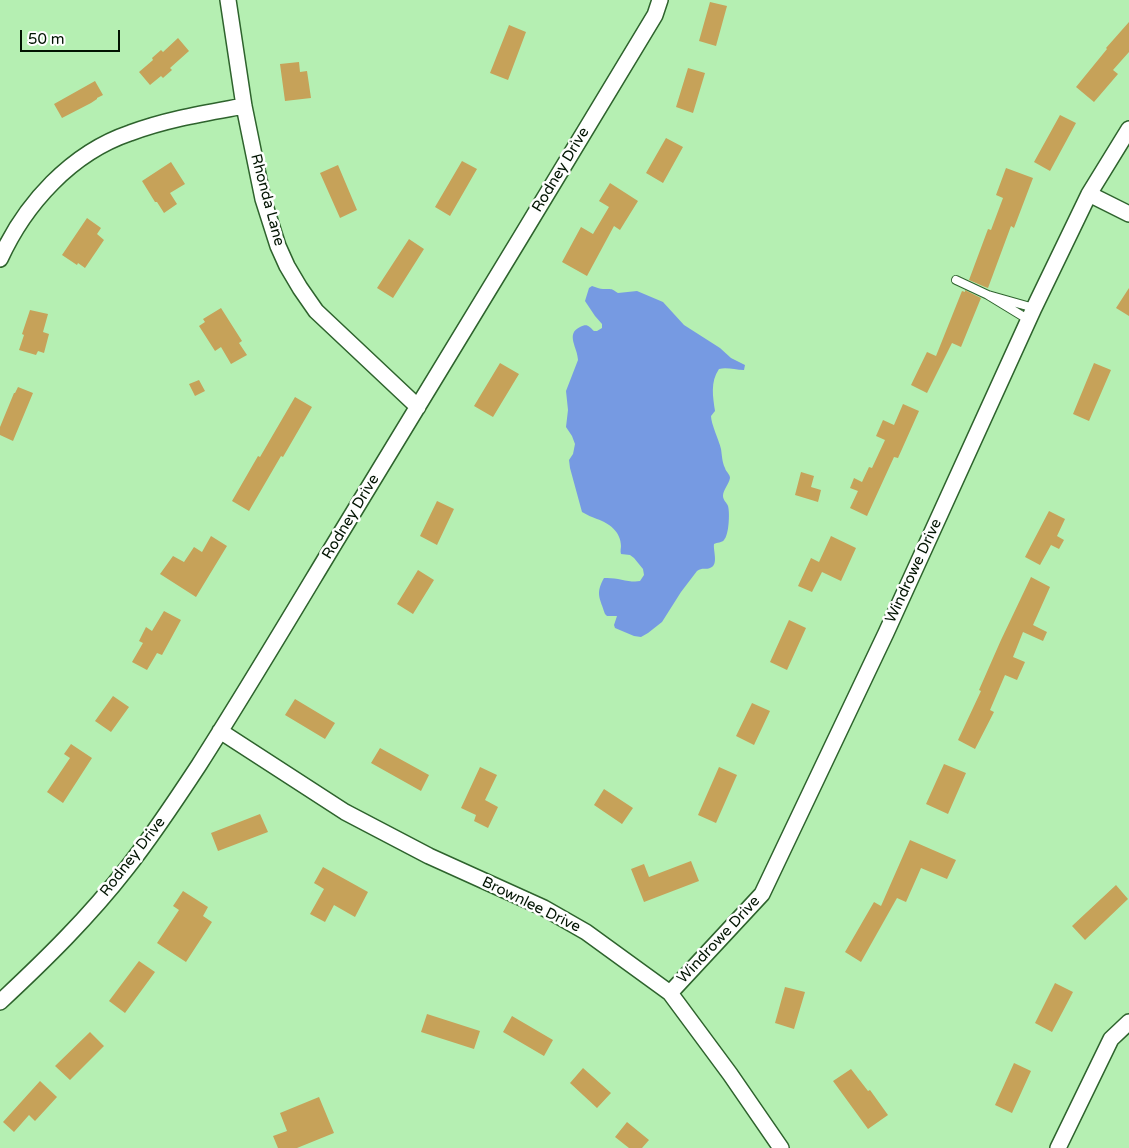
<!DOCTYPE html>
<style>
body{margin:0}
#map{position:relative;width:1129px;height:1148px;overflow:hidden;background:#b5efb2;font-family:"Varela Round",sans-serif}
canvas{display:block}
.scale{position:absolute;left:20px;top:30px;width:100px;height:22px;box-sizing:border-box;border:2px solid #011301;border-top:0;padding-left:6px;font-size:15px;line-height:18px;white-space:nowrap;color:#011301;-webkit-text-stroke:4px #fefefe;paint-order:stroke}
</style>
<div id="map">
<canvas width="1129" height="1148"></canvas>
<div class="scale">50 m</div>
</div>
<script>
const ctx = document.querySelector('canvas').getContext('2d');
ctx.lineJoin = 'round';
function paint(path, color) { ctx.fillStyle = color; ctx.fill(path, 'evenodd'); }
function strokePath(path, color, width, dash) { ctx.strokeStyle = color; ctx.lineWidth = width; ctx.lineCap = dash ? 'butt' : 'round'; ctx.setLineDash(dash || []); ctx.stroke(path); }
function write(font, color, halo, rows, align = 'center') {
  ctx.font = font + ' "Varela Round",sans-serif'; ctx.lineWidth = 5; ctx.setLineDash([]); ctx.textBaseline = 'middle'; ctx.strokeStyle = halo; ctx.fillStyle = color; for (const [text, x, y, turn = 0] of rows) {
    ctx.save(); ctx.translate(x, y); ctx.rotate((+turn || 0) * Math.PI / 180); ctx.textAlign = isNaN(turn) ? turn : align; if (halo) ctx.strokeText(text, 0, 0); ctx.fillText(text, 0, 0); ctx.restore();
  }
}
paint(new Path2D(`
 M 592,286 C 596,287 600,289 603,289 C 612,289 611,288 618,293 L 637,291 L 663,302 L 684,325 L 720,348 L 731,358 L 745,365 L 744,370 C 735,370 727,367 719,369 C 710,382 713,397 715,411 L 711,416 C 711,424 719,440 721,449 C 722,455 722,462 725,468 C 726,472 730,474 730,478 C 729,484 723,490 723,496 C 723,500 727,503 728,506 C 730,513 729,535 724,540 C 722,543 717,542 714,544 C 713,551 719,565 710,568 C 704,570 703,567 697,571 L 681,592 L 662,622 L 648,633 L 641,637 L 634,636 L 615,628 L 614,625 L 617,616 L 607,616 L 605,614 C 600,598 595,594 604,578 C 617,577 629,583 640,581 L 644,575 L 643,569 L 634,558 L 630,555 L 621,554 C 620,551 621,548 621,546 C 621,532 609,523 597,519 C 592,517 587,515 582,512 L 570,468 L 569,460 L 573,454 L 575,444 L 572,436 L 566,427 L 568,410 L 566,391 L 578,360 C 578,348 565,334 580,327 C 587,323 589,326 594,331 L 597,331 L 602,328 L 602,324 L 595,316 L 585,301 L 589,288 Z`), '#769ae2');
paint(new Path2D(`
 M 710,2 L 727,6 L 716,46 L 699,41 Z
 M 1129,22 L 1129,52 L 1113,70 L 1118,74 L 1094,102 L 1076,87 L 1107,49 L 1106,48 Z
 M 509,25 L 526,32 L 508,80 L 490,73 Z
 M 178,38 L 189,51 L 170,68 L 172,70 L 163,78 L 161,76 L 150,85 L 139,72 L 153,60 L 152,58 L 161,50 L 163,52 Z
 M 299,62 L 300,72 L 307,71 L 311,98 L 285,101 L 280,64 Z
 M 688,68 L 705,73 L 693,113 L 676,107 Z
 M 95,81 L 103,95 L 97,98 L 97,99 L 91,103 L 62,118 L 54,104 Z
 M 1060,115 L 1076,123 L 1050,171 L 1034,162 Z
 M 666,138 L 683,147 L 663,183 L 646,173 Z
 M 462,161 L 477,169 L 450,216 L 435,207 Z
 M 171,162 L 185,184 L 170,193 L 177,204 L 164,213 L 157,202 L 155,202 L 142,181 Z
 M 338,165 L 357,210 L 340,218 L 320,173 Z
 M 1006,168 L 1033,178 L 1014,228 L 1011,226 L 988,288 L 985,287 L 969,280 L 988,229 L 991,230 L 1003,198 L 996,195 Z
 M 610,183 L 638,201 L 620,230 L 614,226 L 587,276 L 562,262 L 581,227 L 593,234 L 609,207 L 599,201 Z
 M 87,218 L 101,228 L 97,234 L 104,240 L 85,268 L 78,263 L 77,265 L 62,255 Z
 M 409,239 L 424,249 L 393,298 L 377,288 Z
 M 1129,288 L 1129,316 L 1116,308 Z
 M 965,290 L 981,298 L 961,347 L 952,343 L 927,393 L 911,385 L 927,352 L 936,356 L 962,291 L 965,292 Z
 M 221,308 L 242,341 L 239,343 L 247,355 L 231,364 L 221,347 L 215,351 L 199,326 L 205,322 L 203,319 Z
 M 30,310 L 48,314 L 43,332 L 49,334 L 44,353 L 38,351 L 36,355 L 19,350 L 24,335 L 22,334 Z
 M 500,363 L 519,374 L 493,417 L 474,406 Z
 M 1094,363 L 1111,370 L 1089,421 L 1073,414 Z
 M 199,380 L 205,391 L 195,396 L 189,384 Z
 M 18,387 L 33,393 L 13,441 L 0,435 L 0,427 L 14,393 L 15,393 Z
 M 295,397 L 312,407 L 283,457 L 281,456 L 249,511 L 232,501 L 258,456 L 260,457 Z
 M 903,404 L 919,411 L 898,458 L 894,457 L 867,516 L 850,508 L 858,491 L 850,488 L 854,478 L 862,482 L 869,467 L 872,468 L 885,440 L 876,436 L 883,420 L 894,425 Z
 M 801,472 L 814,476 L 811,487 L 821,490 L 818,502 L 795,495 Z
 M 437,501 L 454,509 L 437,545 L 420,536 Z
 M 1049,511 L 1065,519 L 1057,536 L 1064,540 L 1059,549 L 1051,545 L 1040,565 L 1025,557 Z
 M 211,536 L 227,546 L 196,597 L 160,574 L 173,556 L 184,562 L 194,547 L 202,552 Z
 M 831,536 L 856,548 L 841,581 L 822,572 L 812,592 L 798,586 L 811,558 L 819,562 Z
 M 418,570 L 434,580 L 413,614 L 397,604 Z
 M 1031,577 L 1050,587 L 1033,625 L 1047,632 L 1043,641 L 1023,632 L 1013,657 L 1025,662 L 1017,680 L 1005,675 L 990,710 L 994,712 L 975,749 L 958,740 L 981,691 L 979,690 L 1001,640 Z
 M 164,611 L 181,620 L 162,655 L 157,653 L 147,670 L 132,662 L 143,643 L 139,641 L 146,627 L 152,631 Z
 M 789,620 L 806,628 L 787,670 L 770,662 Z
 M 113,696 L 129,707 L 111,732 L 95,721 Z
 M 295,699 L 335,723 L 325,739 L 285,715 Z
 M 752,703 L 770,711 L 754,745 L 736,736 Z
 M 71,744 L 92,758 L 63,803 L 47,792 L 70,758 L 64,754 Z
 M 380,748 L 429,775 L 421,791 L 371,763 Z
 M 944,764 L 966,773 L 948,814 L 926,804 Z
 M 480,767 L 497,775 L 485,800 L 498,807 L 488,828 L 474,821 L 476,815 L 461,808 Z
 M 719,767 L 737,775 L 716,823 L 698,815 Z
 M 604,789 L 633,808 L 622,824 L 594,805 Z
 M 260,814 L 268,832 L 218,851 L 211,833 Z
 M 910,840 L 956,860 L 947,879 L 921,868 L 906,902 L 897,898 L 861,962 L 845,952 L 874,902 L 881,906 Z
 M 691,861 L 699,881 L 644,902 L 631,869 L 644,864 L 649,877 Z
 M 323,867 L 368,892 L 355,917 L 334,905 L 325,922 L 310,914 L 324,889 L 314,883 Z
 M 1116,885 L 1128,899 L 1085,940 L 1072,926 Z
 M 183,891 L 208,907 L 203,916 L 212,922 L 186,962 L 157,943 L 179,910 L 173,906 Z
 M 139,961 L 155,972 L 125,1013 L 109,1001 Z
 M 1055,983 L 1073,992 L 1052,1032 L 1035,1023 Z
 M 785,987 L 805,992 L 794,1029 L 775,1023 Z
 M 427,1014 L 480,1031 L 474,1049 L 421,1032 Z
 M 512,1016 L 553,1040 L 544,1056 L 503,1032 Z
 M 90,1032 L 104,1046 L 70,1080 L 55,1066 Z
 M 1014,1063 L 1031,1071 L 1012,1113 L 995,1105 Z
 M 583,1068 L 611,1093 L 597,1108 L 570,1083 Z
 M 851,1069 L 868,1091 L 870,1090 L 888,1115 L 868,1129 L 833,1081 Z
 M 40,1081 L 57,1097 L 35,1121 L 29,1115 L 14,1132 L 3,1122 Z
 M 319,1097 L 334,1133 L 297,1148 L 278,1148 L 273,1136 L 287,1131 L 280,1113 Z
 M 627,1122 L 649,1140 L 642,1148 L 629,1148 L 615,1137 Z`), '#c6a259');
const lane = new Path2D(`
 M 956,280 L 988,295
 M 1029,320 L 988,295 L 1034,308`);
const street = new Path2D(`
 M 228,0 L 244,106 L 263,199 L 278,246 L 287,266 L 300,288 L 316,311 L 418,407
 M 1089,194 L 1129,214
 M 0,259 C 25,204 71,153 130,133 C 167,119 206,113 244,106
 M 220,731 L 345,812 L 429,856 L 544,908 L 586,932 L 670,993 L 730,1074 L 781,1148
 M 670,993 L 762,894 L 886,633 L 1034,308 L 1089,194 L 1129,129
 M 0,1002 C 45,960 89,917 127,868 C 153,835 176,800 199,765 C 245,693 289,619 333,546 C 441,370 548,192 655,15 L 660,0
 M 1058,1148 L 1111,1039 L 1129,1022`);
strokePath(lane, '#2e632d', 10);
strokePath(street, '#2e632d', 18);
strokePath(lane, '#fff', 8);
strokePath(street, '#fff', 15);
write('15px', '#011301', '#fefefe', [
 ["Rodney Drive",561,170,-59],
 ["Rhonda Lane",267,200,75],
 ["Rodney Drive",351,517,-59],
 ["Windrowe Drive",914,571,-65],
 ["Rodney Drive",133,857,-52],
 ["Brownlee Drive",531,905,26],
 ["Windrowe Drive",719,940,-47]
]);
</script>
